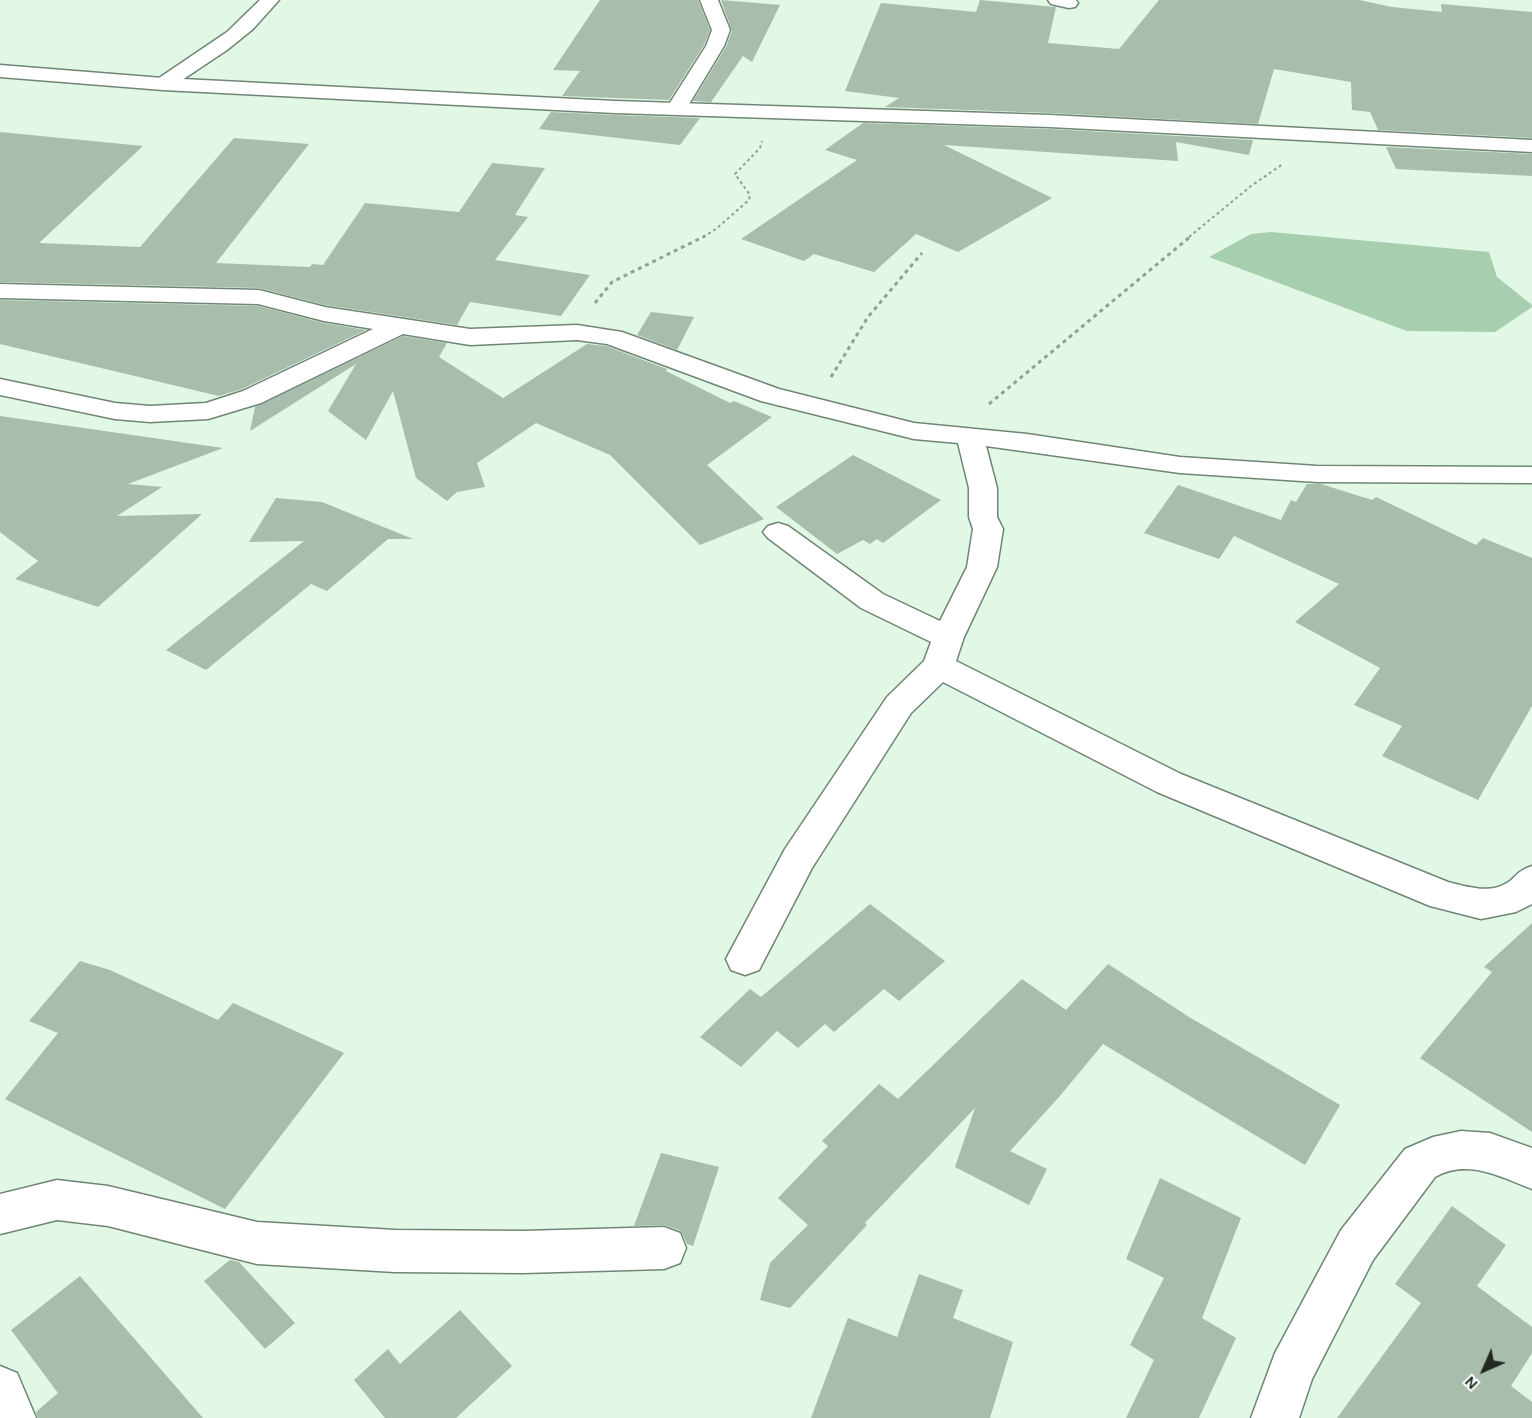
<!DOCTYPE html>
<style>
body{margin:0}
#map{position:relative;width:1532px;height:1418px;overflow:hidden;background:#e1f8e6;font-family:Karla,sans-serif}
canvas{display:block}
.north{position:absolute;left:1454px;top:1340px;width:60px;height:60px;-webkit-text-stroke:4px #fefefe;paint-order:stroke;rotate:225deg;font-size:16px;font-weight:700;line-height:24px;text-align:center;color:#202922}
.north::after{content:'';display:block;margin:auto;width:21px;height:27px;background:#202922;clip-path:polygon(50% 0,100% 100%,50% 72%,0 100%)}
</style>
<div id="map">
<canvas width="1532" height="1418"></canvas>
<div class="north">N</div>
</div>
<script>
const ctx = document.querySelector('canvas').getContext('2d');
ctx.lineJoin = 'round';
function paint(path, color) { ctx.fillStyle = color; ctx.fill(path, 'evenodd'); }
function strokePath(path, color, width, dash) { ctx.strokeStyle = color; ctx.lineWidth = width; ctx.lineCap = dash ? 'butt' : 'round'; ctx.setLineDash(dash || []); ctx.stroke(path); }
paint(new Path2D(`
 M 1271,232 L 1489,252 L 1497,277 L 1532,305 L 1532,307 L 1495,332 L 1407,331 L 1209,257 L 1251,234 Z`), '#a7ceaf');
paint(new Path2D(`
 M 600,0 L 698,0 L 710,30 L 704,45 L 669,100 L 562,96 L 580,71 L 553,70 Z
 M 721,0 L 780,5 L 752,62 L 743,56 L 711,102 L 693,101 L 726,47 L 732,31 Z
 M 980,0 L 1056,7 L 1048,43 L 1119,49 L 1159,0 L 1359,0 L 1392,7 L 1442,12 L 1441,4 L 1532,12 L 1532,138 L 1378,130 L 1370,112 L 1352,110 L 1351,82 L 1274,69 L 1258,124 L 1050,113 L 885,107 L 899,98 L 845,91 L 881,3 L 976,12 Z
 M 551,112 L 615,115 L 700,118 L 680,145 L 539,129 Z
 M 863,123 L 1050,129 L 1253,140 L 1249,155 L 1176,142 L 1178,161 L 944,145 L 1052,198 L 958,252 L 916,234 L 874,272 L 814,254 L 804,261 L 741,239 L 857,160 L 825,150 Z
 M 0,132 L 143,146 L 39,243 L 140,247 L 234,138 L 309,144 L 216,263 L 310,267 L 312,264 L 323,265 L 365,203 L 459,212 L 492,163 L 545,168 L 515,215 L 528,217 L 495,260 L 590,275 L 561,316 L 470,302 L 457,325 L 325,305 L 259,288 L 0,282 Z
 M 1386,147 L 1532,154 L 1532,176 L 1396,169 Z
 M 0,300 L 258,306 L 324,323 L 366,330 L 242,389 L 219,396 L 0,344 Z
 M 651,312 L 694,317 L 677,350 L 637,335 Z
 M 403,336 L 447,343 L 439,357 L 503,398 L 587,344 L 606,346 L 667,369 L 666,371 L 730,403 L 734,401 L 772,417 L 707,465 L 764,519 L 700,545 L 610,455 L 536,423 L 477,463 L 485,487 L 457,492 L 447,501 L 416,478 L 393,391 L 366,440 L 328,411 L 356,364 L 250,431 L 255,407 Z
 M 0,416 L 223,448 L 128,484 L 162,487 L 117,516 L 202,514 L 98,607 L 15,579 L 38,561 L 0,532 Z
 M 853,455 L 941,500 L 883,543 L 877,539 L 870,544 L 863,540 L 837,554 L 776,507 Z
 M 1307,484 L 1321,484 L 1372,500 L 1376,497 L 1476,545 L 1483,538 L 1532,558 L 1532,706 L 1478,800 L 1382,756 L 1402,726 L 1354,705 L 1380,668 L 1295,622 L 1339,584 L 1234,536 L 1219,559 L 1144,533 L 1178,485 L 1281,520 L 1291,500 L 1296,502 Z
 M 276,498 L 322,502 L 413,539 L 388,539 L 327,591 L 311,584 L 206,670 L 166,650 L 304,541 L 249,542 Z
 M 870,904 L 945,961 L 899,1001 L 884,989 L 834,1032 L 825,1024 L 798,1048 L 777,1031 L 741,1067 L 700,1037 L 750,989 L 761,997 Z
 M 1532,923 L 1532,1132 L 1420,1058 L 1492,972 L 1484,967 Z
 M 80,961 L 110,970 L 218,1020 L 233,1003 L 344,1053 L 225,1209 L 5,1099 L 58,1033 L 29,1021 Z
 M 1108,964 L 1189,1017 L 1340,1105 L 1305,1165 L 1103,1044 L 1059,1097 L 1010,1151 L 1047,1169 L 1029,1205 L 955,1167 L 975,1108 L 865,1223 L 867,1225 L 790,1308 L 760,1300 L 770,1263 L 808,1225 L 778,1198 L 828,1146 L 822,1141 L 879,1084 L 898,1099 L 1022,979 L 1066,1010 Z
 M 661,1153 L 719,1167 L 693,1246 L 687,1244 L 681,1231 L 665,1225 L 634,1226 Z
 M 1160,1178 L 1241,1218 L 1202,1318 L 1236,1338 L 1199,1418 L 1126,1418 L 1154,1360 L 1130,1345 L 1164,1278 L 1126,1259 Z
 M 1452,1206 L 1506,1245 L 1477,1286 L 1532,1327 L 1532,1353 L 1511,1386 L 1532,1402 L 1532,1418 L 1337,1418 L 1421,1303 L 1395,1284 Z
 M 230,1260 L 239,1262 L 295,1323 L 265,1349 L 204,1281 Z
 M 919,1274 L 963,1290 L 953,1318 L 1013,1342 L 990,1418 L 811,1418 L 848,1318 L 897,1337 Z
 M 80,1276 L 203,1418 L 38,1418 L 36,1412 L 58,1393 L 11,1330 Z
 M 460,1310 L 512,1366 L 456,1418 L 385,1418 L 354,1380 L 388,1349 L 400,1364 Z`), '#a8bdac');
const street = new Path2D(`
 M 260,0 L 279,0 L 253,29 L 227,50 L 170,88 L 156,88 L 153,84 L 156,80 L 227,32 Z
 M 700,0 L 718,0 L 730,30 L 724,46 L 686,109 L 683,113 L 669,113 L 666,109 L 706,46 L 712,30 Z
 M 1048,0 L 1076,0 L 1078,3 L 1075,7 L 1069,8 L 1051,4 Z
 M 0,284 L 259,290 L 325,307 L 470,329 L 577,325 L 622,332 L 779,389 L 914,423 L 1027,434 L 1180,457 L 1317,466 L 1532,467 L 1532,483 L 1317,482 L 1180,473 L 986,446 L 997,488 L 997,517 L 1003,529 L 997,567 L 964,637 L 956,661 L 1181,774 L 1448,882 C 1465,886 1488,894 1505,884 C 1517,878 1514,872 1532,866 L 1532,904 L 1516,912 L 1481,919 L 1430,906 L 1157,792 L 943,682 L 911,713 L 812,868 L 759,970 L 745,975 L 731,970 L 726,959 L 785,849 L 887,697 L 924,661 L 931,642 L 861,608 L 768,538 L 763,532 L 768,526 L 778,523 L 788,526 L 883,594 L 940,621 L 967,567 L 973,529 L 969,517 L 969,488 L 958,443 L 914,439 L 761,401 L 607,344 L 577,340 L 470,345 L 403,334 L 261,403 L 208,419 L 150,422 L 115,419 L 0,395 L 0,379 L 115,403 L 150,406 L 206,403 L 243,391 L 373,329 L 324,321 L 258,304 L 0,298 Z
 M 1461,1131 L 1490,1133 L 1532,1148 L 1532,1189 C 1501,1177 1468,1158 1435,1177 L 1373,1260 L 1312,1379 L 1299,1418 L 1251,1418 L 1275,1353 L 1341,1230 L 1405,1149 L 1433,1137 Z
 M 57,1180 L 108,1186 L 257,1222 L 395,1230 L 523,1231 L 664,1227 L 680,1233 L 686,1248 L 680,1263 L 664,1269 L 523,1273 L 395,1272 L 257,1264 L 108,1226 L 57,1220 L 0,1234 L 0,1194 Z
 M 0,1366 L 17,1373 L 36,1418 L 0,1418 Z`);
const secondary = new Path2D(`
 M 0,65 L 163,78 L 615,101 L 1050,115 L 1532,140 L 1532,152 L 1050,127 L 615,113 L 163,90 L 0,77 Z`);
strokePath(street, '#718575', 3);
strokePath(secondary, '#718575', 3);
strokePath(new Path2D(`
 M 703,237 L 716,229 L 749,200 L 750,195 L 735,174 L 760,148 L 762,141
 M 1189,237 L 1251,186 L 1283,164`), '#91a295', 2, [3, 3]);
strokePath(new Path2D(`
 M 595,303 L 612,282 L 705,236
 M 831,377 L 868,317 L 922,253
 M 989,404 L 1191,236`), '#91a295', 3, [4, 4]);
paint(street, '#fff');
paint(secondary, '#fff');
</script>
